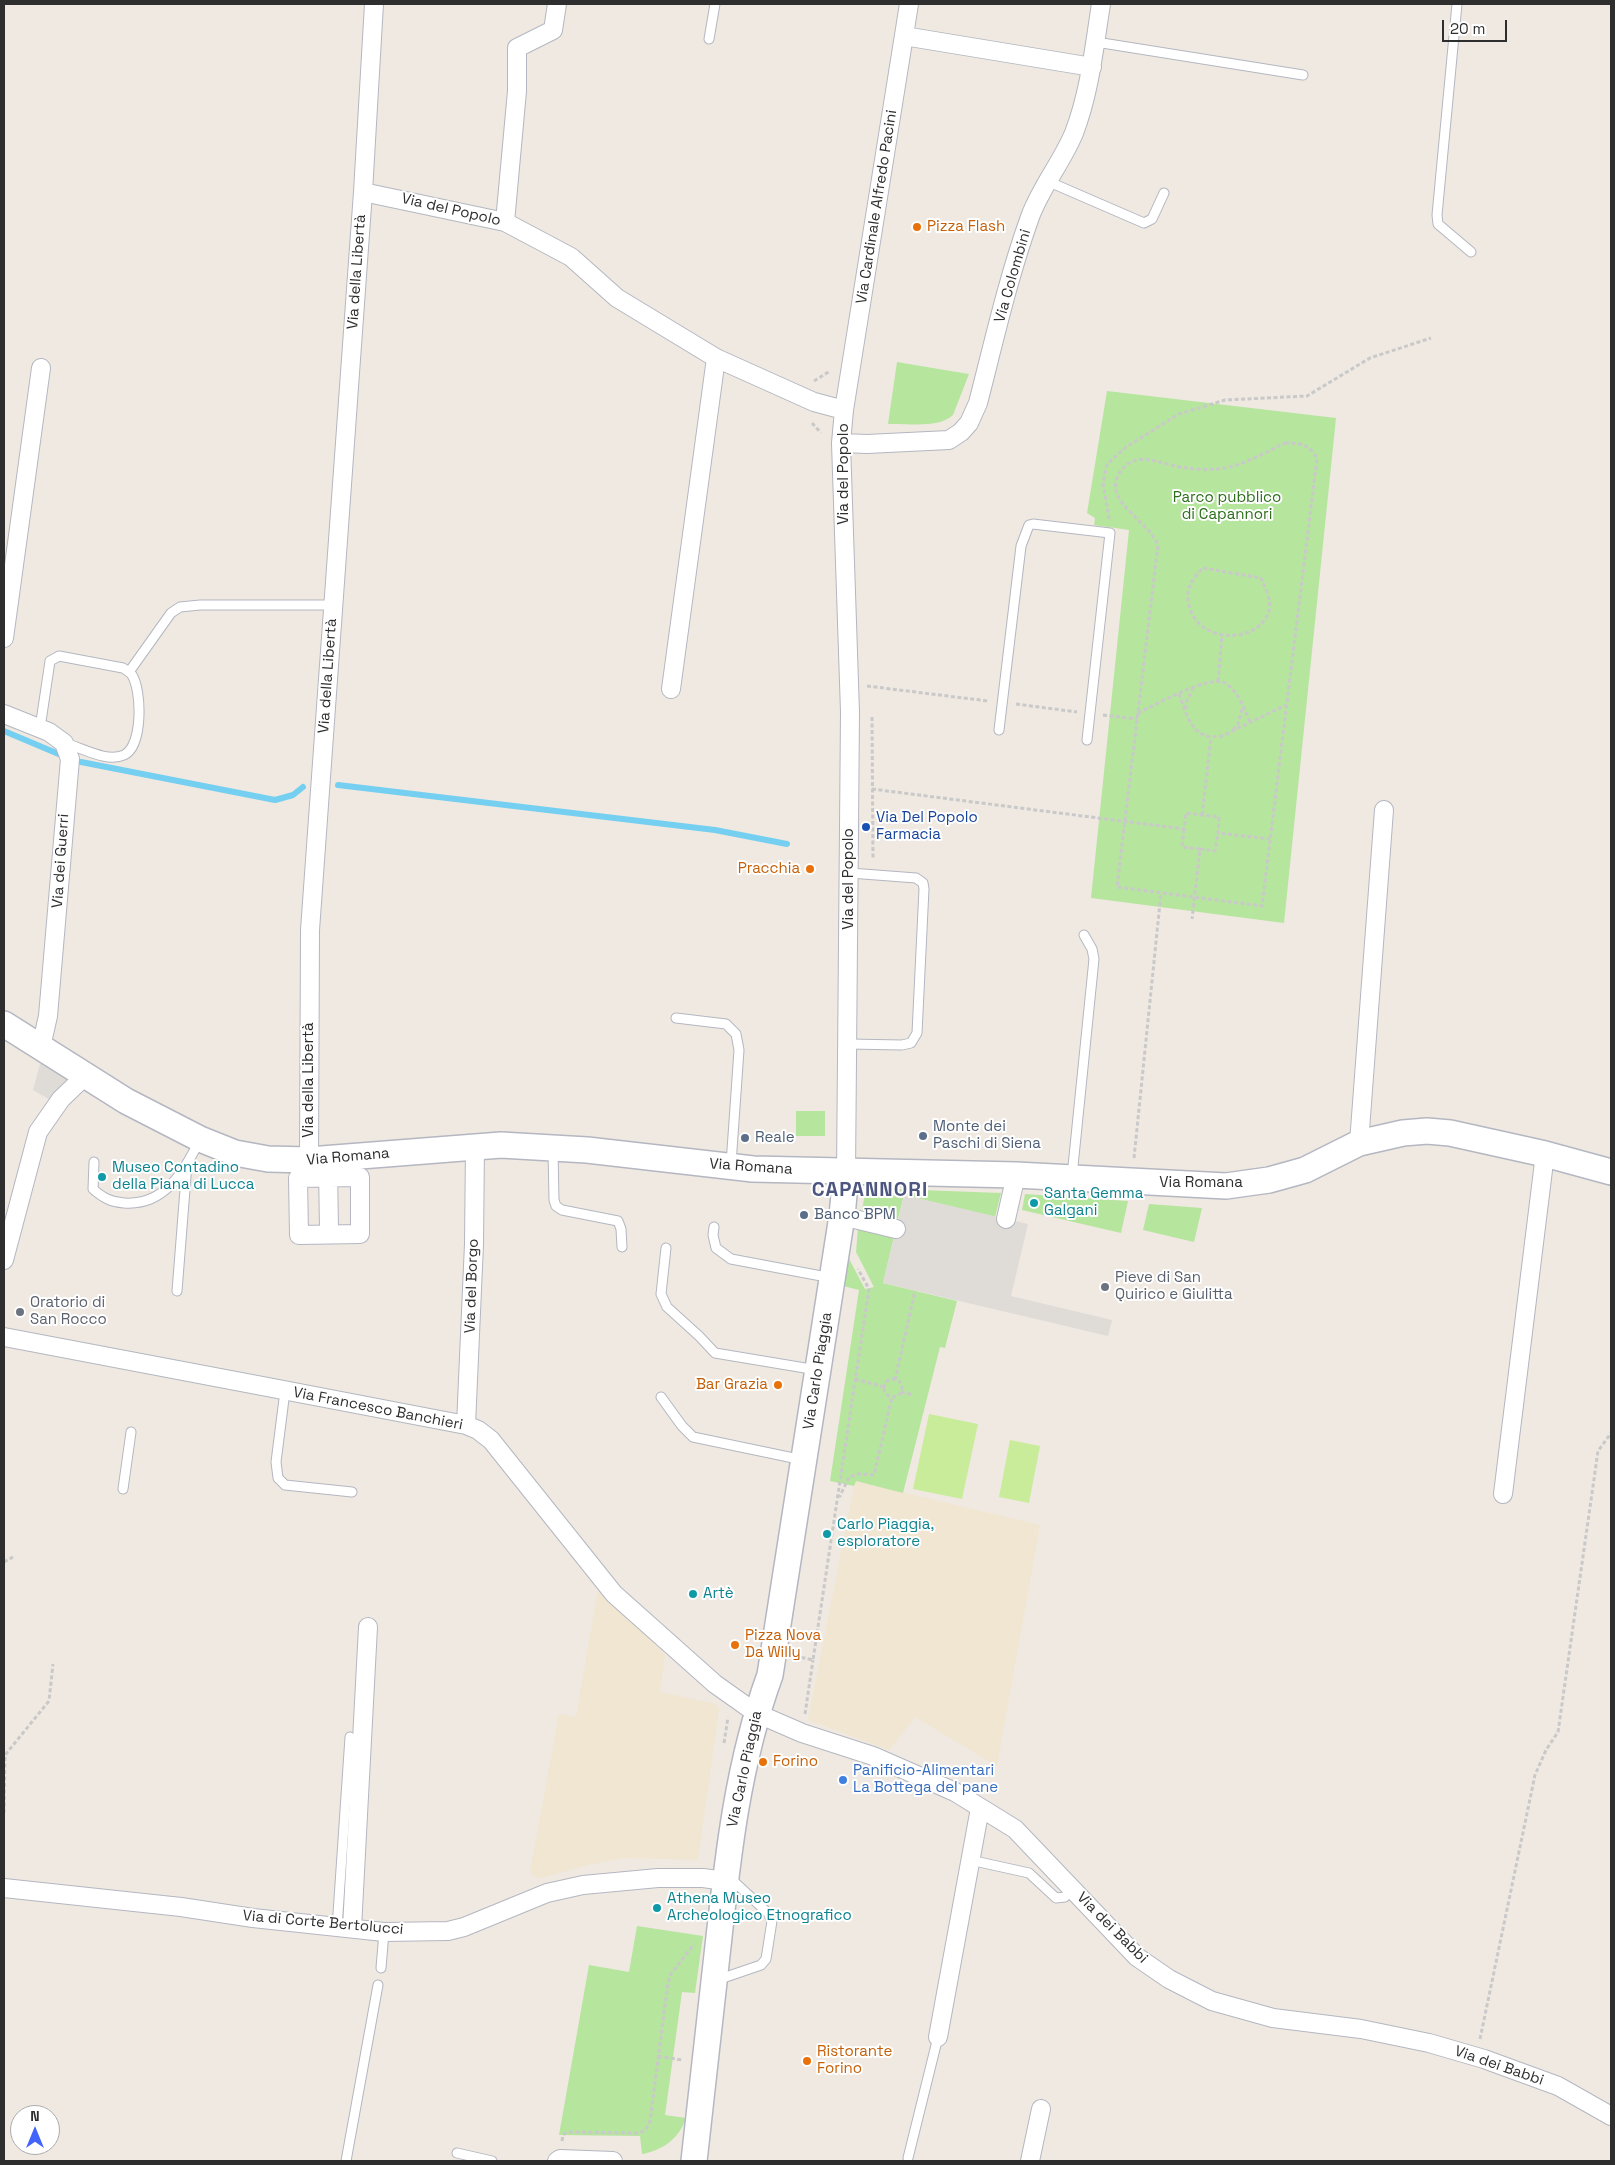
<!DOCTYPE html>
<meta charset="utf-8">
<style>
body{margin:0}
#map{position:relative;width:1615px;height:2165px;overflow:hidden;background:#efe9e1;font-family:"Space Grotesk",sans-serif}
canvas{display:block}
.frame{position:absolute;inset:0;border:5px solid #2e2e2e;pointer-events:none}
.north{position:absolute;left:10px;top:2105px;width:50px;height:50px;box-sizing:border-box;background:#fff;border:1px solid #ababab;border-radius:50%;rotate:0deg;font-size:14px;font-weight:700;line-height:20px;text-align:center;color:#2e2e2e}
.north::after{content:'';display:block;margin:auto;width:18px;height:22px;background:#4264fb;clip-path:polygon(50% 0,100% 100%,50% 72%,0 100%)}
.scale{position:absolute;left:1442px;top:20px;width:65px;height:22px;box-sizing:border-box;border:2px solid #2e2e2e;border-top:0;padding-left:6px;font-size:15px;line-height:18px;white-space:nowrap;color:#2e2e2e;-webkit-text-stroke:4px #fff;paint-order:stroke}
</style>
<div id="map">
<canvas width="1615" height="2165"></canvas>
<div class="frame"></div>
<div class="north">N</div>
<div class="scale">20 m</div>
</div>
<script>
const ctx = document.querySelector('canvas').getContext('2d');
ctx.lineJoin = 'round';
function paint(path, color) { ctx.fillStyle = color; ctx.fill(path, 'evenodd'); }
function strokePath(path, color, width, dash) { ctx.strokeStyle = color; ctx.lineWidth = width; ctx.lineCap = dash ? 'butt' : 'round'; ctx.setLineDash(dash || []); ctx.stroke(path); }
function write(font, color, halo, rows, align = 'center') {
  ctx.font = font + ' "Space Grotesk",sans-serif'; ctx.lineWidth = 4; ctx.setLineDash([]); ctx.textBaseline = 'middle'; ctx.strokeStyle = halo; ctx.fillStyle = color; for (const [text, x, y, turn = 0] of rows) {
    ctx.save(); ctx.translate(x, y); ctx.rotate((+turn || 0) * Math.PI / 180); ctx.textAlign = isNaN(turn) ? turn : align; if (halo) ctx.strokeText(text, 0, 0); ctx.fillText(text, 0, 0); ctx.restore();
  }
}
paint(new Path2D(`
 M 855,1481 L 1040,1525 L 997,1766 L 915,1717 L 889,1750 L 808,1720 Z
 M 599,1584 L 665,1655 L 660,1692 L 716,1704 L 719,1709 L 698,1860 L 624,1858 L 588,1865 L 538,1879 L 530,1872 L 559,1714 L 576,1717 Z`), '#f0e6d1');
paint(new Path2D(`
 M 897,362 L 969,374 L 953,415 C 938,429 908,423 888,424 Z
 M 1107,391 L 1336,418 L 1284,923 L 1091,898 L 1129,530 L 1094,525 L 1095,518 L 1087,513 Z
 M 796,1111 L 825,1111 L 825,1136 L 796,1136 Z
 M 866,1188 L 1001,1193 L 995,1217 L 904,1195 L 898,1219 L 862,1210 Z
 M 1025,1194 L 1128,1201 L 1121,1233 L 1022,1210 Z
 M 1149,1204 L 1202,1208 L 1194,1242 L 1143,1230 Z
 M 858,1228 L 894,1237 L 883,1283 L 957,1301 L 945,1348 L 940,1347 L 903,1493 L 856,1481 L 854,1486 L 830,1481 L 859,1290 L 843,1286 L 847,1255 L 865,1289 L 874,1287 L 856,1252 Z
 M 637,1926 L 703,1936 L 695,1993 L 682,1992 L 665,2115 L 686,2118 C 679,2139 663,2150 642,2154 L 640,2136 L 559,2135 L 589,1965 L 629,1972 Z`), '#b6e59e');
paint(new Path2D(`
 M 929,1414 L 978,1424 L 962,1499 L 913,1489 Z
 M 1010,1440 L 1040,1446 L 1029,1503 L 999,1497 Z`), '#c9ec9a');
paint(new Path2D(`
 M 46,1058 L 70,1081 L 52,1101 L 33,1090 L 40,1064 Z
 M 904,1195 L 1028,1224 L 1011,1296 L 1112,1320 L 1108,1336 L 883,1283 Z`), '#dfdcd8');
strokePath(new Path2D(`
 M 4,731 L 61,755
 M 81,762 L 275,800 L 293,795 L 303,787
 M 338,785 L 715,830 L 787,844`), '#75cff0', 6);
const lane = new Path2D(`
 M 1457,4 L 1437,215 L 1438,224 L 1471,252
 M 709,39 L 715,4
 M 1096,42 L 1303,75
 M 1047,181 L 1144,223 L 1152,219 L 1164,193
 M 129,672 L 171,613 L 180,607 L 200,605 L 332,605
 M 40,728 L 50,661 L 59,656 L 123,668 C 126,670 130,672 132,675 C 142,691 143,746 124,755 C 106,763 81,747 64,743
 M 999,730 L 1021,546 L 1029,525 L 1033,524 L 1110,533 L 1087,740
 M 676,1018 L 726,1024 L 736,1034 L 739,1050 L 731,1164
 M 848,1044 L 902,1045 L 911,1043 L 917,1033 L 924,889 L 923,883 L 916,878 L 850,873
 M 553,1150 L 554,1200 L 556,1206 L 562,1210 L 618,1221 L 621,1229 L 622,1247
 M 94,1162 L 93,1189 C 103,1198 111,1202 124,1203 C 165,1206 183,1172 200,1140
 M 1072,1176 L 1094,959 L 1092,949 L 1084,935
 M 714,1227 L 713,1235 L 716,1248 L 731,1259 L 832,1278
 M 666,1248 L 661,1294 L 667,1307 L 699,1336 L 715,1353 L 817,1370
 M 177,1291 L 187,1164
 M 285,1391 L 276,1462 L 278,1478 L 285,1485 L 352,1492
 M 661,1397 L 682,1426 L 693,1437 L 803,1460
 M 123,1489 L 131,1432
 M 970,1860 L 1029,1873 L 1056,1898 L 1065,1897 L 1072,1887
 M 337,1928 L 350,1737
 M 381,1968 L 384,1932
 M 717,1980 L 761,1965 L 766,1959 L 772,1921 L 768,1913 L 729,1877
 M 457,2153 L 492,2161
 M 908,2158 L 938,2037
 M 346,2161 L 378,1985`);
const street = new Path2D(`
 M 904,36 L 1092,67
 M 363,192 L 505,222 L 571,257 L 617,298 L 716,358 L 814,402 L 844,410
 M 505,222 L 517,91 L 517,48 L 553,30 L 557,4
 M 841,443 L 867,444 L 949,440 L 961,432 L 969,423 L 978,403 C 994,341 1008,278 1030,217 C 1041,187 1062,162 1074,133 C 1090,91 1094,48 1101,4
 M 4,638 L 41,368
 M 671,689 L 716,358
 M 4,714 L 49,732 L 64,743 L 70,759 L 48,1016 L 41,1047
 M 1359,1143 L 1384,810
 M 309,1160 L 310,930 L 363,192 L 374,4
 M 328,1167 L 329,1230
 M 846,1173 L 850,712 L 841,443 L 844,410 L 909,4
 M 360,1177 L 360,1234 L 299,1235 L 298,1178 Z
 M 842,1216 L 896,1229
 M 1006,1219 L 1016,1175
 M 4,1260 L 38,1132 L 61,1099 L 85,1076
 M 4,1337 C 158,1365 312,1396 466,1425 L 478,1430 L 491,1440 L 614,1594 L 715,1684 L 756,1713 L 802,1733 L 873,1756 L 955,1792 L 1015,1829 L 1137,1957 L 1169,1979 L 1212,2001 L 1273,2018 L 1361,2029 L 1429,2043 L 1484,2059 L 1558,2086 L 1611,2116
 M 466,1425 L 474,1244 L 475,1146
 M 1503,1494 L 1545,1154
 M 4,1888 L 181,1907 L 253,1918 L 384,1932 L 448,1931 L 464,1927 L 547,1893 L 583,1885 L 658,1878 L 703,1878 L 725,1881
 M 352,1928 L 368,1627
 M 938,2037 L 980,1808
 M 557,2161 L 560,2159 L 613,2161
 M 1030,2161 L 1041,2109`);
const secondary = new Path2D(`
 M 4,1024 L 126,1101 L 200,1139 L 235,1153 L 268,1159 L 309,1160 L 501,1145 L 587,1150 L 753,1169 L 1016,1175 L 1226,1186 L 1269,1180 L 1305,1170 L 1359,1143 L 1403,1133 L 1427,1131 L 1450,1133 L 1545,1154 L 1611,1172
 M 694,2161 C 702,2090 710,2018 718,1946 C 728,1854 738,1763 770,1675 L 842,1216 L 846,1173`);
strokePath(lane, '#b4b7c1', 11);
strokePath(street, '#b4b7c1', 20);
strokePath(secondary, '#b4b7c1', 28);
strokePath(new Path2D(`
 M 814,381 L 830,371
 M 812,423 L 821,433
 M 1285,443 C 1300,443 1309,444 1317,458 L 1262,906 L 1117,887 L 1158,545 C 1150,526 1119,507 1116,491 C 1113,478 1124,462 1137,460 C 1150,457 1163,464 1175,466 C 1189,469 1203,470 1217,469 C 1241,467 1264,453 1285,443 Z
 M 1109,519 L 1103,483 L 1107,464 L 1126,447 L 1179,414 L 1225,400 L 1307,396 L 1370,358 L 1431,338
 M 1203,568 L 1261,578 C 1265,588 1272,600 1269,611 C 1259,644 1198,645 1189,605 C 1185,589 1192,579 1203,568 Z
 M 1218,681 L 1222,635
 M 867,686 L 988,701
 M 1179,694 C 1188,718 1192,741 1222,736 L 1286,705
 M 1016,704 L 1077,712
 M 1186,709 L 1186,702 L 1193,689
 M 1138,713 C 1155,705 1210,674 1225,683 C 1239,692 1244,708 1250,722
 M 1103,715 L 1137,719
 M 872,717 L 873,859
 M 1233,730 L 1238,724 L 1243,706
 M 872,789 L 1184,829 L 1186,813 L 1219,817 L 1218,833 L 1270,839
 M 1202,815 L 1211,738
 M 1184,829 L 1182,847 L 1200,849 L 1192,919
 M 1200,849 L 1215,851 L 1218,833
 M 1134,1158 L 1161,893
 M 855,1379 L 884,1387
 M884 1388a9 9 0 1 1 18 0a9 9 0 1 1-18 0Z
 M 895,1380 L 915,1291
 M 901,1392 L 913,1395
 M 837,1496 L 840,1496 L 849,1477 L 858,1474 L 874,1475 L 892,1397
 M 4,1562 L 13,1557
 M 795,1656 L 813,1660 L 869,1289 L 858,1269
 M 805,1714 L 813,1660
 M 724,1743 L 728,1717
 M 4,1813 L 5,1755 L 49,1701 L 53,1664
 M 1480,2039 L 1535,1775 L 1546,1750 L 1558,1732 L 1598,1451 L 1611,1433
 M 658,2056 L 682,2060
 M 562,2141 L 563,2135 L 567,2132 L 640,2133 L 646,2129 L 650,2121 L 668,1982 L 671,1974 L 694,1944`), '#c9c9c9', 3, [4, 2.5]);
strokePath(lane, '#fff', 9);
strokePath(street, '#fff', 18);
strokePath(secondary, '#fff', 25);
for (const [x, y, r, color] of [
 [917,227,5,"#e8710a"],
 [866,827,5,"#1a4fb4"],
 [810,869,5,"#e8710a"],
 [923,1136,5,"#5c6f8a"],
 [745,1138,5,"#5c6f8a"],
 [102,1177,5,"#0f9aa8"],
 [1034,1203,5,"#0f9aa8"],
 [804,1215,5,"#5c6f8a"],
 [1105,1287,5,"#6b7280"],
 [20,1312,5,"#6b7280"],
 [778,1385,5,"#e8710a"],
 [827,1534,5,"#0f9aa8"],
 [693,1594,5,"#0f9aa8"],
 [735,1645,5,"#e8710a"],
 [763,1762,5,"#e8710a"],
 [843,1780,5,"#3f7fe0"],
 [657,1908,5,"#0f9aa8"],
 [807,2061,5,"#e8710a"]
]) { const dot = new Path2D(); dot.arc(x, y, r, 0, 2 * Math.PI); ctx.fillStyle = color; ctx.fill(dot); strokePath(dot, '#fff', 2); }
write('15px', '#2e2e2e', '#fff', [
 ["Via Cardinale Alfredo Pacini",877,207,-81],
 ["Via del Popolo",451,210,13],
 ["Via della Libertà",357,272,-86],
 ["Via Colombini",1013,276,-74],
 ["Via del Popolo",844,474,-90],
 ["Via della Libertà",328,676,-86],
 ["Via dei Guerri",61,861,-86],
 ["Via del Popolo",849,879,-90],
 ["Via della Libertà",309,1080,-90],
 ["Via Romana",348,1157,-5],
 ["Via Romana",751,1167,4],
 ["Via Romana",1201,1183],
 ["Via del Borgo",472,1286,-88],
 ["Via Carlo Piaggia",818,1371,-81],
 ["Via Francesco Banchieri",378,1409,11],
 ["Via Carlo Piaggia",745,1769,-78],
 ["Via di Corte Bertolucci",323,1923,5],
 ["Via dei Babbi",1112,1928,45],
 ["Via dei Babbi",1499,2066,19]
]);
write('15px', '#c56008', '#fff', [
 ["Pizza Flash",927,227],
 ["Pracchia",800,869,"right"],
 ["Bar Grazia",768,1385,"right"],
 ["Pizza Nova",745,1636],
 ["Da Willy",745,1653],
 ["Forino",773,1762],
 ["Ristorante",817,2052],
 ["Forino",817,2069]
], 'left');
write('15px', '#2c6e1b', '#fff', [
 ["Parco pubblico",1227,498],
 ["di Capannori",1227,515]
]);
write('15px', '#164399', '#fff', [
 ["Via Del Popolo",876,818],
 ["Farmacia",876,835]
], 'left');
write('15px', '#4e5e75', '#fff', [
 ["Monte dei",933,1127],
 ["Paschi di Siena",933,1144],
 ["Reale",755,1138],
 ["Banco BPM",814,1215]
], 'left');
write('15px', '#0d838f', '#fff', [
 ["Museo Contadino",112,1168],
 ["della Piana di Lucca",112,1185],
 ["Santa Gemma",1044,1194],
 ["Galgani",1044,1211],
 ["Carlo Piaggia,",837,1525],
 ["esploratore",837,1542],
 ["Artè",703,1594],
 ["Athena Museo",667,1899],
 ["Archeologico Etnografico",667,1916]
], 'left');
write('15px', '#5b616d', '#fff', [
 ["Pieve di San",1115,1278],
 ["Quirico e Giulitta",1115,1295],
 ["Oratorio di",30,1303],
 ["San Rocco",30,1320]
], 'left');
write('15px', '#366cbe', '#fff', [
 ["Panificio-Alimentari",853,1771],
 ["La Bottega del pane",853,1788]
], 'left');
ctx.letterSpacing = '1px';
write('bold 20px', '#4d5680', '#fff', [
 ["CAPANNORI",870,1191]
]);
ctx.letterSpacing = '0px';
</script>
